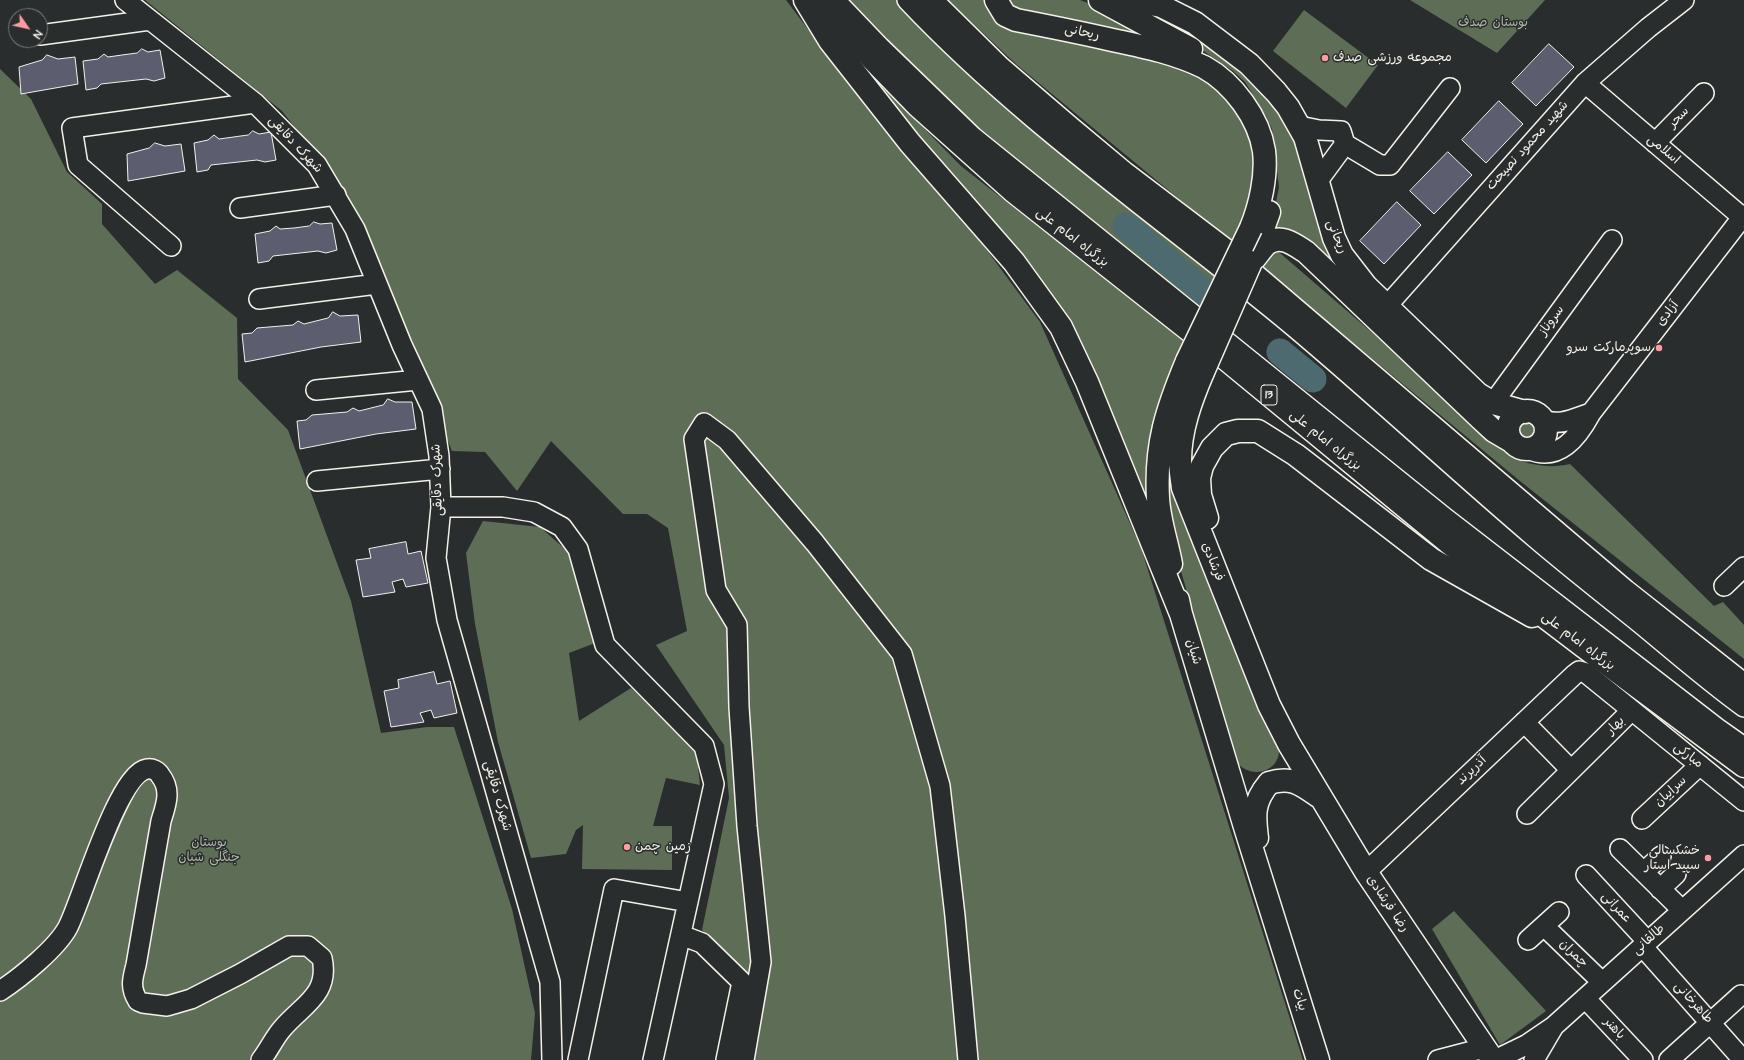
<!DOCTYPE html>
<meta charset="utf-8">
<style>
body{margin:0}
#map{position:relative;width:1744px;height:1060px;overflow:hidden;background:#2a2d2e;font-family:"Architects Daughter",sans-serif}
canvas{display:block}
.north{position:absolute;left:8px;top:8px;width:40px;height:40px;box-sizing:border-box;background:#2a2d2e;border:1px solid #7b7b78;border-radius:50%;rotate:124deg;font-size:11px;font-weight:700;line-height:16px;text-align:center;color:#f4f1e8}
.north::after{content:'';display:block;margin:auto;width:14px;height:18px;background:#ff9aa2;clip-path:polygon(50% 0,100% 100%,50% 72%,0 100%)}
</style>
<div id="map">
<canvas width="1744" height="1060"></canvas>
<div class="north">N</div>
</div>
<script>
const ctx = document.querySelector('canvas').getContext('2d');
ctx.lineJoin = 'round';
function paint(path, color) { ctx.fillStyle = color; ctx.fill(path, 'evenodd'); }
function strokePath(path, color, width, dash) { ctx.strokeStyle = color; ctx.lineWidth = width; ctx.lineCap = dash ? 'butt' : 'round'; ctx.setLineDash(dash || []); ctx.stroke(path); }
function write(font, color, halo, rows, align = 'center') {
  ctx.font = font + ' "Architects Daughter","Playpen Sans Arabic",sans-serif'; ctx.lineWidth = 3; ctx.setLineDash([]); ctx.textBaseline = 'middle'; ctx.strokeStyle = halo; ctx.fillStyle = color; for (const [text, x, y, turn = 0] of rows) {
    ctx.save(); ctx.translate(x, y); ctx.rotate((+turn || 0) * Math.PI / 180); ctx.textAlign = isNaN(turn) ? turn : align; if (halo) ctx.strokeText(text, 0, 0); ctx.fillText(text, 0, 0); ctx.restore();
  }
}
paint(new Path2D(`
 M 145,0 L 786,0 L 826,53 L 969,226 L 1040,322 L 1141,548 L 1303,1060 L 735,1060 L 747,976 L 702,930 L 729,798 L 724,745 L 656,645 L 687,631 L 668,528 L 647,514 L 623,514 L 551,441 L 517,491 L 485,452 L 452,451 L 373,258 L 332,175 L 282,111 Z
 M 841,0 L 901,0 L 1222,276 L 1202,318 L 1031,180 Z
 M 948,0 L 987,0 L 1154,53 L 1211,81 L 1247,121 L 1273,217 L 1279,187 L 1272,129 L 1266,116 L 1245,82 L 1233,71 L 1199,48 L 1117,4 L 1142,6 L 1209,41 L 1284,113 L 1348,277 L 1266,241 L 1521,461 C 1538,466 1552,468 1570,464 L 1714,606 L 1723,602 L 1744,625 L 1744,659 L 1520,481 L 1017,65 Z
 M 1007,0 L 1080,0 L 1104,9 L 1169,42 L 1016,13 Z
 M 1410,0 L 1545,0 L 1497,53 Z
 M 1304,10 L 1378,65 L 1346,108 L 1273,51 Z
 M 833,36 L 961,166 L 1186,343 L 1163,396 L 1161,545 L 1107,408 L 944,170 Z
 M 0,69 L 31,99 L 67,172 L 102,204 L 102,224 L 155,284 L 177,270 L 237,318 L 238,379 L 288,430 L 351,601 L 381,733 L 427,727 L 454,727 L 512,909 L 535,1013 L 531,1060 L 0,1060 Z
 M1515 430a11 11 0 1 1 22 0a11 11 0 1 1-22 0Z
 M 1176,437 L 1239,657 L 1247,680 L 1279,746 C 1282,773 1249,781 1235,760 L 1181,571 L 1167,515 L 1165,476 Z
 M 483,521 L 540,527 L 590,571 L 611,637 L 569,653 L 579,721 L 631,688 L 696,748 L 700,785 L 666,778 L 653,826 L 672,826 L 672,870 L 582,869 L 583,825 L 576,830 L 566,854 L 531,858 L 498,742 L 475,624 L 466,553 Z
 M 1454,911 L 1546,1011 L 1500,1045 L 1432,929 Z`), '#5d6d56');
strokePath(new Path2D(`
 M 1126,226 L 1203,291
 M 1280,352 L 1313,379`), '#4c6a6f', 27);
const building = new Path2D(`
 M 1549,44 L 1574,67 L 1536,106 L 1512,83 Z
 M 142,49 L 148,52 L 160,50 L 165,78 L 154,81 L 146,79 L 101,84 L 97,88 L 86,90 L 83,61 L 98,59 L 104,54 L 108,57 L 122,55 L 137,53 Z
 M 47,55 L 58,59 L 75,57 L 78,84 L 21,94 L 19,67 L 42,60 Z
 M 1499,101 L 1523,124 L 1486,163 L 1462,140 Z
 M 253,131 L 259,134 L 271,132 L 276,160 L 265,162 L 257,160 L 211,165 L 208,170 L 197,172 L 194,143 L 208,140 L 214,135 L 219,139 L 248,135 Z
 M 155,143 L 165,146 L 181,144 L 185,171 L 128,181 L 127,154 L 149,148 Z
 M 1448,152 L 1472,175 L 1434,214 L 1410,191 Z
 M 1397,202 L 1421,225 L 1384,264 L 1360,241 Z
 M 314,222 L 320,224 L 332,223 L 337,250 L 326,253 L 318,251 L 273,256 L 269,261 L 258,263 L 255,234 L 270,231 L 276,226 L 280,229 L 294,228 L 309,226 Z
 M 333,312 L 340,316 L 358,315 L 361,342 L 321,347 L 245,362 L 242,334 L 252,333 L 257,328 L 293,325 L 298,321 L 304,324 L 328,318 Z
 M 388,399 L 395,402 L 412,402 L 416,429 L 376,434 L 300,449 L 297,421 L 306,420 L 312,415 L 347,412 L 353,408 L 359,411 L 383,405 Z
 M 406,542 L 408,554 L 421,551 L 428,583 L 406,587 L 403,579 L 392,582 L 395,592 L 363,597 L 356,560 L 371,558 L 369,549 Z
 M 434,672 L 437,684 L 450,681 L 457,713 L 434,718 L 431,710 L 420,713 L 424,722 L 391,727 L 384,691 L 399,688 L 398,680 Z`);
paint(building, '#5c5e70');
strokePath(building, '#f4f1e8', 1);
const minor = new Path2D(`
 M 125,0 L 255,103 L 317,165 L 355,229 L 402,345 L 432,409 L 439,456 L 441,507 L 436,558 L 447,620 L 550,982 L 552,1060
 M 835,0 L 880,47 L 973,137 L 1444,517 L 1717,728 L 1744,747
 M 907,0 C 1023,123 1164,219 1294,327 C 1375,395 1453,468 1534,537 C 1569,567 1605,595 1641,624 C 1675,652 1708,681 1744,707
 M 40,35 L 150,20
 M 1585,83 L 1742,217
 M 1299,126 L 1319,130 L 1341,131 L 1345,144 L 1317,182
 M 1655,143 L 1704,93
 M 1345,144 L 1380,165 L 1390,165 L 1450,88
 M 240,208 L 336,195
 M 171,246 L 78,165 L 72,128 L 255,103
 M 259,299 L 377,284
 M 1386,307 L 1585,83 L 1648,28 L 1684,0
 M 316,390 L 418,380
 M 1493,403 L 1612,240
 M 1542,420 C 1562,426 1572,419 1591,413
 M 1528,449 C 1559,463 1578,437 1591,413 L 1744,215
 M 317,481 L 440,469
 M 441,507 L 503,507 L 534,512 L 562,527 L 578,549 L 605,645 L 704,746 L 714,784 L 653,1060
 M 1724,586 L 1744,567
 M 1524,722 L 1571,770
 M 1527,814 L 1631,711
 M 1642,819 L 1700,765
 M 1620,849 L 1682,910
 M 1366,872 L 1575,674 L 1579,671 L 1586,673 L 1744,801
 M 1644,872 L 1661,856
 M 1586,875 L 1647,941
 M 1660,889 L 1676,874
 M 1544,926 L 1602,982
 M 681,935 L 702,943 L 742,982 L 726,1060
 M 1528,940 L 1559,912
 M 1642,946 L 1743,1060
 M 0,991 C 20,978 57,948 68,927 C 82,900 118,773 147,769 C 152,768 158,771 160,775 C 172,790 166,805 161,821 L 136,965 C 132,980 130,988 138,1001 L 143,1003 L 167,1006 L 191,999 L 240,974 L 289,946 L 308,946 L 322,958 C 330,995 302,1005 282,1029 C 274,1038 269,1050 261,1060
 M 1585,998 L 1643,1060
 M 1554,1026 L 1744,855
 M 578,1060 L 614,889 L 688,902
 M 744,1060 L 761,962 L 747,826 L 739,707 L 737,625 L 716,590 L 694,439 L 704,423 L 727,440 L 815,543 L 902,654 L 940,786 L 955,916 L 968,1060
 M 1438,1060 L 1484,1048
 M 1495,1060 L 1526,1045 L 1554,1026 L 1534,1060
 M 1669,1060 L 1741,995`);
const major = new Path2D(`
 M 805,0 L 830,41 L 910,143 L 1014,262 L 1061,327 L 1087,382 L 1181,614
 M 996,0 L 1005,15 L 1016,20 C 1047,26 1077,32 1108,39 C 1141,46 1173,52 1204,67 C 1233,83 1259,118 1264,151 C 1267,176 1260,206 1251,228
 M 1100,0 L 1191,49
 M 1130,0 L 1161,6 L 1195,23 L 1249,64 L 1276,92 L 1288,107 L 1305,137 L 1334,238 L 1342,255 L 1366,286 L 1478,394 L 1493,403 L 1525,412
 M 1254,259 C 1258,255 1263,246 1268,243 C 1282,234 1295,245 1306,252 L 1480,418 L 1494,431 L 1511,441
 M 1251,262 L 1269,212
 M 1203,372 C 1191,400 1180,430 1180,460 C 1180,469 1182,479 1183,488 L 1269,705 L 1289,744 L 1366,872 L 1493,1060
 M1508 430a19 19 0 1 1 38 0a19 19 0 1 1-38 0Z
 M 1207,518 L 1200,495 L 1199,478 L 1202,466 L 1212,448 L 1226,434 L 1238,431 L 1258,431 L 1296,455 L 1431,559 L 1532,616
 M 1171,564 C 1167,542 1159,520 1158,498 C 1155,444 1167,409 1187,361
 M 1178,600 L 1181,614 L 1245,827 L 1318,1060
 M 1257,838 C 1254,815 1253,802 1269,783 C 1291,776 1301,784 1318,796`);
const highway = new Path2D(`
 M 815,0 L 918,106 L 1013,191 L 1227,360 L 1465,556 L 1583,646 L 1744,766
 M 931,0 L 999,67 L 1069,127 L 1124,173 L 1224,249 L 1625,591 L 1744,685`);
strokePath(minor, '#f4f1e8', 22);
strokePath(major, '#f4f1e8', 25);
strokePath(highway, '#f4f1e8', 25);
strokePath(minor, '#2a2d2e', 19);
strokePath(major, '#2a2d2e', 22);
strokePath(highway, '#2a2d2e', 22);
const majorBridge = new Path2D(`
 M 1187,361 L 1251,228
 M 1203,372 L 1251,262`);
strokePath(majorBridge, '#f4f1e8', 25, []);
strokePath(majorBridge, '#2a2d2e', 22);
for (const [x, y, r, color] of [
 [1325,58,4,"#ff9aa2"],
 [1659,348,4,"#ff9aa2"],
 [627,847,4,"#ff9aa2"],
 [1708,858,4,"#ff9aa2"]
]) { const dot = new Path2D(); dot.arc(x, y, r, 0, 2 * Math.PI); ctx.fillStyle = color; ctx.fill(dot); strokePath(dot, '#2a2d2e', 1.5); }
for (const [x, y, w] of [
 [1269,395,16]
]) { const box = new Path2D(); box.roundRect(x - w / 2, y - 10, w, 20, 3); ctx.fillStyle = '#2a2d2e'; ctx.fill(box); strokePath(box, '#f4f1e8', 1); }
write('bold 12px', '#f4f1e8', null, [
 ["13",1269,395]
]);
write('13px', '#b0b6a6', '#2a2d2e', [
 ["بوستان صدف",1493,23],
 ["بوستان",209,843],
 ["جنگلی شیان",209,858]
]);
write('13px', '#f4f1e8', '#2a2d2e', [
 ["ریحانی",1082,33,12],
 ["سحر",1679,118,-46],
 ["شهرک دقایقی",295,145,47],
 ["شهید محمود نصیحت",1528,146,-48],
 ["اسلامی",1663,150,40],
 ["ریحانی",1336,237,68],
 ["بزرگراه امام علی",1072,238,38],
 ["آزادی",1668,314,-52],
 ["سروناز",1552,321,-54],
 ["بزرگراه امام علی",1325,441,39],
 ["شهرک دقایقی",438,480,-92],
 ["فرشادی",1212,562,68],
 ["بزرگراه امام علی",1578,642,37],
 ["شیان",1193,652,73],
 ["بهار",1616,726,-45],
 ["مبارکی",1688,756,38],
 ["آذرپرند",1472,771,-44],
 ["سراییان",1671,792,-43],
 ["شهرک دقایقی",497,796,74],
 ["رضا فرشادی",1387,904,56],
 ["عمرانی",1616,908,47],
 ["طالقانی",1649,940,-42],
 ["چمران",1573,954,44],
 ["بیات",1299,1000,72],
 ["طاهرخانی",1693,1003,48],
 ["باهنر",1614,1029,47]
]);
write('13px', '#f4f1e8', '#2a2d2e', [
 ["مجموعه ورزشی صدف",1333,58],
 ["سوپرمارکت سرو",1651,348,"right"],
 ["زمین چمن",635,847],
 ["خشکسالی",1700,851,"right"],
 ["سپید استار",1700,866,"right"]
], 'left');
</script>
